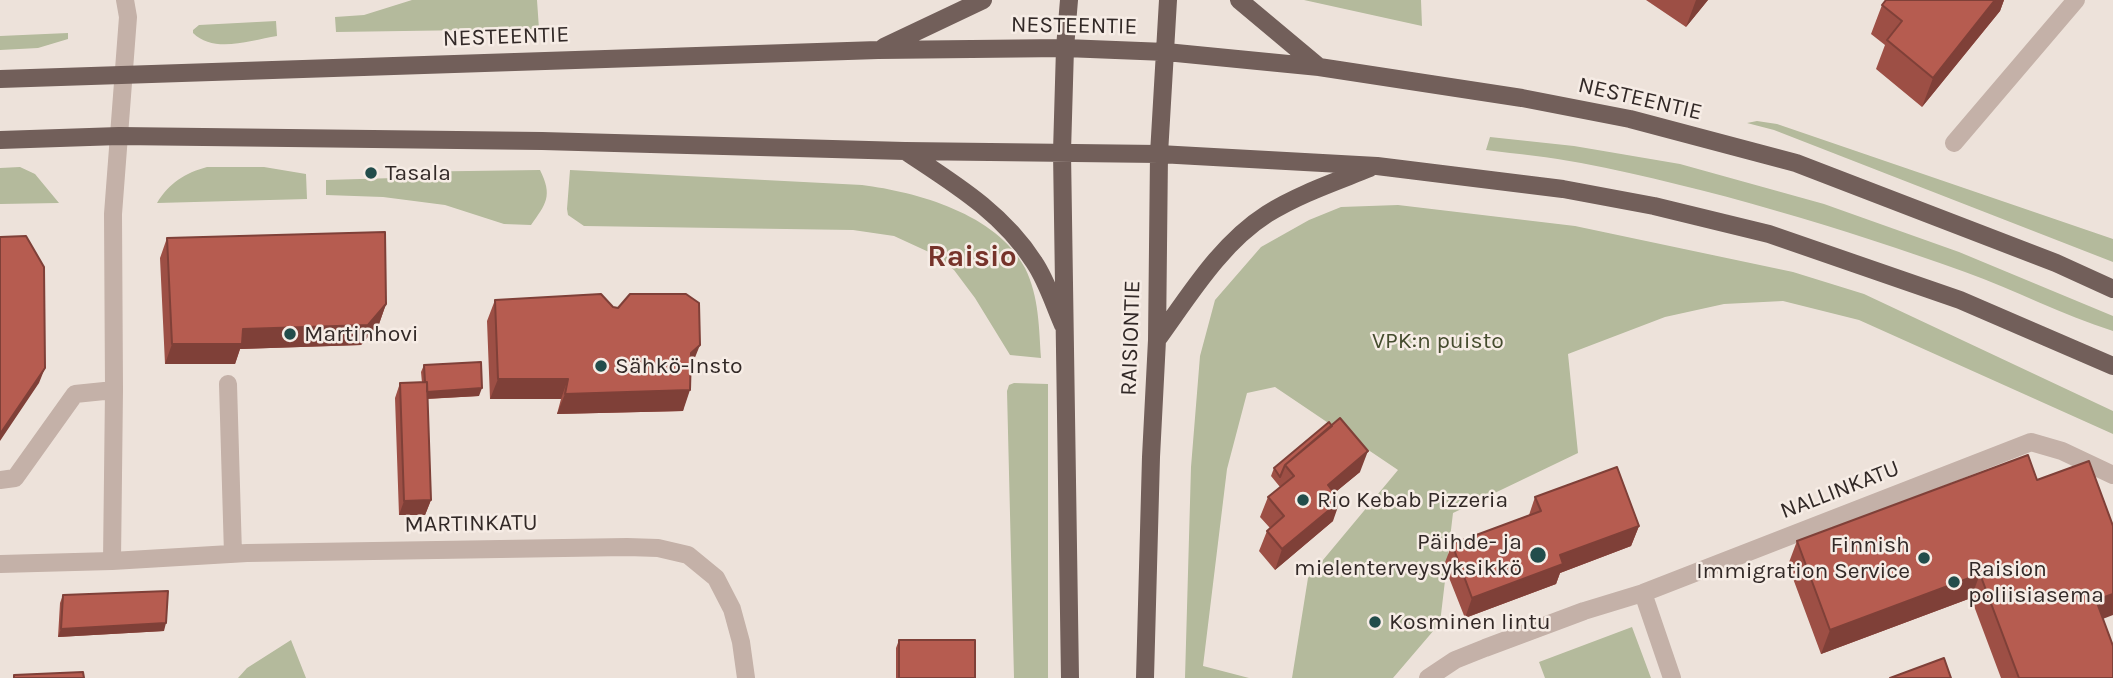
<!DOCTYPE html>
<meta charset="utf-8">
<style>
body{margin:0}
canvas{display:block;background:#ede2da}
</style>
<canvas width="2113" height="678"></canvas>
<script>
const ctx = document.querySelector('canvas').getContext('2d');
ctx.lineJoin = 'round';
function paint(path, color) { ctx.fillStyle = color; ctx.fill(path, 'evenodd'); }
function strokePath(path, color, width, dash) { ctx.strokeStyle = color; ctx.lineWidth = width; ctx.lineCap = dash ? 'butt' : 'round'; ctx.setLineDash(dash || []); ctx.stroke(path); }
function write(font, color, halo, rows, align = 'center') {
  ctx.font = font + ' Karla,sans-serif'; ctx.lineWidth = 5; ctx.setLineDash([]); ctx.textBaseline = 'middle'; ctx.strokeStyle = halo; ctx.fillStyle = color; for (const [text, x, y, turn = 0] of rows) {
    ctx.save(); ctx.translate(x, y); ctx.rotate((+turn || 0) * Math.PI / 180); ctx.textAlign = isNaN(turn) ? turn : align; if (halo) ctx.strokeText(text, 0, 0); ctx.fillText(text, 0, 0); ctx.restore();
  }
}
paint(new Path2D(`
 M 412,0 L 537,0 L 539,29 L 336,32 L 335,17 L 364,15 Z
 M 1304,0 L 1421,0 L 1422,26 Z
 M 276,21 L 277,36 C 251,40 214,54 193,33 L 193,30 L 199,25 Z
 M 68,33 L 68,39 L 38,48 L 0,50 L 0,36 Z
 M 1757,121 L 1777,124 L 2113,239 L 2113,262 L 1774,130 L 1747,123 Z
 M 1490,137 L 1574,146 L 1680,164 L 1824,204 L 1959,252 L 2113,316 L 2113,331 C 2062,315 2015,290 1965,272 C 1843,228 1709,188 1581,163 C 1550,157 1518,154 1486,150 Z
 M 20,167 L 35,174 L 59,203 L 0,204 L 0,168 Z
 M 207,167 L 264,167 L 306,174 L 307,199 L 157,203 C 169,183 185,173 207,167 Z
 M 540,170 C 553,196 546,204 531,225 L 504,224 L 445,205 L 383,197 L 326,195 L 326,180 L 395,178 L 397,172 Z
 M 570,170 L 862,185 C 917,192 997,214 1025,268 C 1039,296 1039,328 1041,358 L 1010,355 L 975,298 L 954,270 L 931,253 L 894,236 L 853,230 L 584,226 L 568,215 L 567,209 Z
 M 1398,205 L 1575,226 L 1793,272 L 1864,294 L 2113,411 L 2113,434 L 1859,320 L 1783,301 L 1724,304 L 1665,317 L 1568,354 L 1578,453 L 1453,513 L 1440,623 L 1393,678 L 1292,678 L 1308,578 L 1398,470 L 1275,387 L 1247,393 L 1227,469 L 1203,666 L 1249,678 L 1185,678 L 1191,467 L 1200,356 L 1215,300 L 1261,247 L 1309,220 L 1341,207 Z
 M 1014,383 L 1048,384 L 1048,678 L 1014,678 L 1007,391 L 1009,385 Z
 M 1632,627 L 1651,678 L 1545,678 L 1539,662 Z
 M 291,640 L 306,678 L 238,678 L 247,668 Z`), '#b4ba9c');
strokePath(new Path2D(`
 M 1954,143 L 2076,0
 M 228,384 L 233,554
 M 0,480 L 15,478 L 75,394 L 114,390
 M 112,561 L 114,390 L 113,214 L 128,17 L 125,0
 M 0,564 L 112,561 L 247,553 L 627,547 L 658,548 L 688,555 L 716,578 L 732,609 L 741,642 L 746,678
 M 1643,593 L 1672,678
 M 1428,678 L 1455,660 L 1485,648 L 1584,611 L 1643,593 L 2031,442 L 2062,451 L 2113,475`), '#c4b1a8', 18);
strokePath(new Path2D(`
 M 1069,0 L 1065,48 L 1062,152 L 1070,678
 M 1239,0 L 1319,67
 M 884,47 L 983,0
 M 0,79 L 878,50 L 1065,48 L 1166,52 L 1319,67 L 1522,98 L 1630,119 L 1796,163 L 2056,263 L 2113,289
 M 0,140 L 119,136 L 542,141 L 905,151 L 1159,154 L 1377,166 L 1563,189 L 1654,206 L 1769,234 L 1960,300 L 2113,366
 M 905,151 C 953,183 1002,212 1034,262 C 1047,281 1054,305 1063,325
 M 1157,340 C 1189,296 1220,244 1267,214 C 1299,194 1335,182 1370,168
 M 1145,678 L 1151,457 L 1157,340 L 1159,154 L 1168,0`), '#725f5a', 18);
paint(new Path2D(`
 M 1646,0 L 1708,0 L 1686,27 Z
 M 1886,0 L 2004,0 L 2000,11 L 1922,107 L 1876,69 L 1885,45 L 1871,34 L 1882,5 Z
 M 167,238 L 386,304 L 379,324 L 361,345 L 240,349 L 235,364 L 165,364 L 160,258 Z
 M 495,300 L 613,307 L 618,308 L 692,365 L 691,366 L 683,411 L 557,414 L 561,399 L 490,399 L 487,321 Z
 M 424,365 L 479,396 L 427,399 L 431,500 L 425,515 L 399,515 L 395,398 L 400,383 L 422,383 L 421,372 Z
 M 1329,422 L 1360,472 L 1334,493 L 1333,521 L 1275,570 L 1259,551 L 1267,531 L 1270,528 L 1260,517 L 1268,497 L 1280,487 L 1271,476 L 1274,468 Z
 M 2037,480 L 2103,619 L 2113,678 L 2001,678 L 1971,598 L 1821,654 L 1788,565 L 1797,541 Z
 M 1535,497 L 1639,526 L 1631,546 L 1560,573 L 1556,584 L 1465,618 L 1444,565 L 1452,544 L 1529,515 Z
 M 63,595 L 164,631 L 58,637 L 60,603 Z
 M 899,640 L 975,678 L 896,678 L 896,648 Z`), '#9d4f45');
paint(new Path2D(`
 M 1696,0 L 1708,0 L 1686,27 Z
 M 1995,0 L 2004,0 L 2000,11 L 1922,107 L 1933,78 Z
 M 386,304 L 379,324 L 361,345 L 240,349 L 235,364 L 165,364 L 172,344 L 243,329 Z
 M 700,345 L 692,365 L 684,373 L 691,353 Z
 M 45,368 L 39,383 L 0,441 L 0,434 Z
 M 498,379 L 568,379 L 561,399 L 490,399 Z
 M 482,388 L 479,396 L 423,399 L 426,392 Z
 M 690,390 L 683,411 L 557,414 L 565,394 Z
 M 1368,451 L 1360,472 L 1320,505 L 1328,485 Z
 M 431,500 L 425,515 L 399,515 L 404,501 Z
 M 1340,501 L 1333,521 L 1275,570 L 1282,549 Z
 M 1639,526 L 1631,546 L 1560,573 L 1556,584 L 1465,618 L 1472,598 L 1560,555 Z
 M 1980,574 L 1971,598 L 1821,654 L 1830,630 Z
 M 2113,594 L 2113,615 L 2087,625 L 2096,600 Z
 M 166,623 L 164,631 L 58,637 L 61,629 Z`), '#7f4038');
const building = new Path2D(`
 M 1886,0 L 1995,0 L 1933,78 L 1887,40 L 1902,21 L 1882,5 Z
 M 385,232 L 386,304 L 368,325 L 243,329 L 242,344 L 172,344 L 167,238 Z
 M 26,236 L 44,267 L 45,368 L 0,434 L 0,237 Z
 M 601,294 L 613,307 L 618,308 L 630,294 L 686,294 L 699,303 L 700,345 L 691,353 L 690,390 L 565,394 L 568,379 L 498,379 L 495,300 Z
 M 481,362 L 482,388 L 427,392 L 427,382 L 425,382 L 424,365 Z
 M 427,382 L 431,500 L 404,501 L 400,383 Z
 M 1340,418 L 1368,451 L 1328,485 L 1340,501 L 1282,549 L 1267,531 L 1284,516 L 1268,497 L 1294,476 L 1285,465 Z
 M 1329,422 L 1332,426 L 1285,465 L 1280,477 L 1274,468 Z
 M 2028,455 L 2037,480 L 2089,461 L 2113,526 L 2113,594 L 2096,600 L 2113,646 L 2113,678 L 2019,678 L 1980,574 L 1830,630 L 1797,541 Z
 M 1617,467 L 1639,526 L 1560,555 L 1563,564 L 1472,598 L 1452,544 L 1541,511 L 1535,497 Z
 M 168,591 L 166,623 L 61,629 L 63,595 Z
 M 899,640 L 975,640 L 975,678 L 899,678 Z
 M 1944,658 L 1951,678 L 1890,678 Z
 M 83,672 L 84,678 L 14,678 L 14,675 Z`);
paint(building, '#b65c50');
strokePath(building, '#7f4038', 2);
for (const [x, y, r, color] of [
 [371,173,7,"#224d4b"],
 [290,334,7,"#224d4b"],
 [601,366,7,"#224d4b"],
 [1303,500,7,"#224d4b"],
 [1538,555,9,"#224d4b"],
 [1924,558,7,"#224d4b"],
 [1954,582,7,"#224d4b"],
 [1375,622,7,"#224d4b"]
]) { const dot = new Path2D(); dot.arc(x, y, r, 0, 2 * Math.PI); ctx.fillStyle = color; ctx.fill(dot); strokePath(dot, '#f6ece5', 2.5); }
write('23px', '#322927', '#f6ece5', [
 ["NESTEENTIE",1074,26,1],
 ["NESTEENTIE",506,37,-2],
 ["NESTEENTIE",1640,99,13],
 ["RAISIONTIE",1131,338,-88],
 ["NALLINKATU",1840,490,-21],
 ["MARTINKATU",471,524,-1]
]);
write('23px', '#322927', '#f6ece5', [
 ["Tasala",385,173],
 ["Martinhovi",304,334],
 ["Sähkö-Insto",615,366],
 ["Rio Kebab Pizzeria",1317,500],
 ["Päihde- ja",1522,542,"right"],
 ["mielenterveysyksikkö",1522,568,"right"],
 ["Finnish",1910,545,"right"],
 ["Immigration Service",1910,571,"right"],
 ["Raision",1968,569],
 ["poliisiasema",1968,595],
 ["Kosminen lintu",1389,622]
], 'left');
write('23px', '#454c2e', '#f6ece5', [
 ["VPK:n puisto",1438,341]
]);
write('bold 30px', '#76332a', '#f6ece5', [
 ["Raisio",972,257]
]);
</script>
